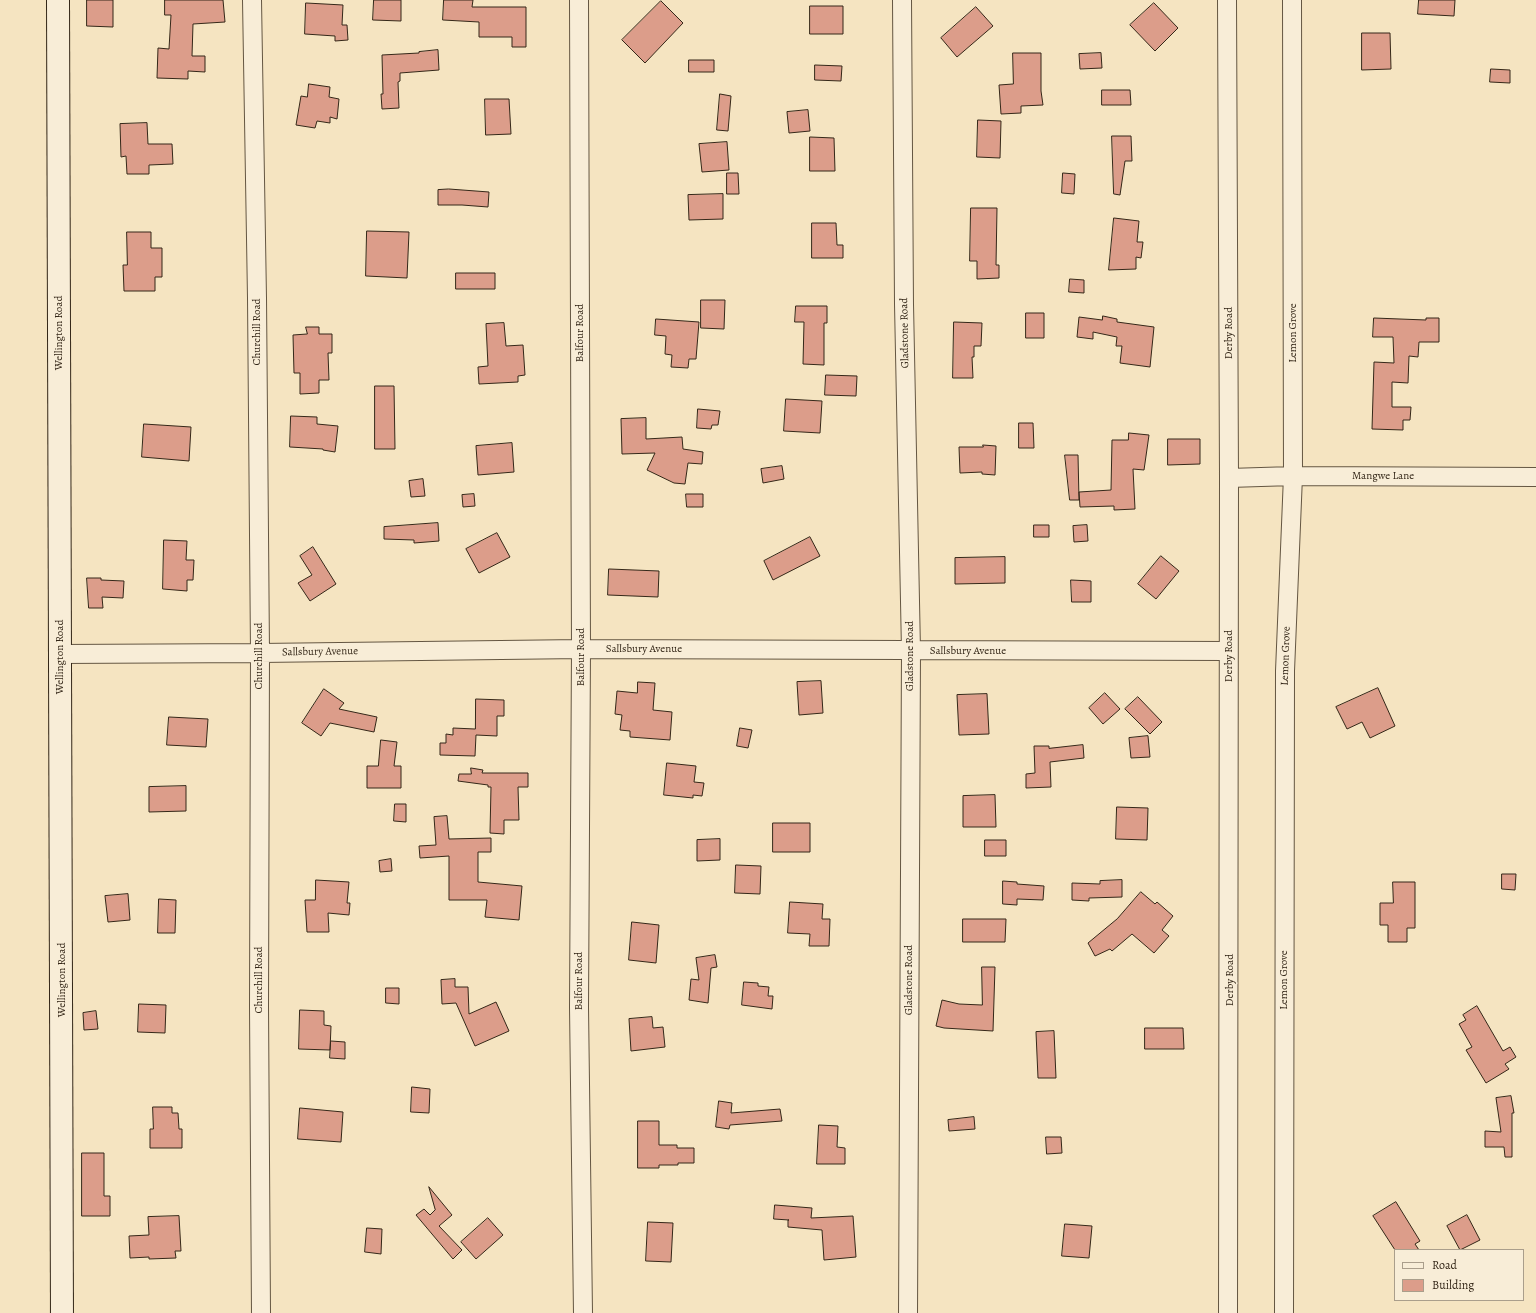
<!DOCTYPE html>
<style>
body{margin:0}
#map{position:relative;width:1536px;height:1313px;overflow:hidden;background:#f5e4c1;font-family:Alegreya,serif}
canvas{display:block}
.legend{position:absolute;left:1394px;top:1249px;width:130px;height:52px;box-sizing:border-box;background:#f8edd7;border:1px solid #aa9e8b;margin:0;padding:5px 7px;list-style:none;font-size:12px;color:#342718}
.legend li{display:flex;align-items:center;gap:8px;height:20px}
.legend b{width:20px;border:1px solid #aa9e8b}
</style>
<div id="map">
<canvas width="1536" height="1313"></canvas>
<ul class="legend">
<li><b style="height:5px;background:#f8edd7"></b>Road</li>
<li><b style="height:11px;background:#dc9d8a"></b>Building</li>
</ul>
</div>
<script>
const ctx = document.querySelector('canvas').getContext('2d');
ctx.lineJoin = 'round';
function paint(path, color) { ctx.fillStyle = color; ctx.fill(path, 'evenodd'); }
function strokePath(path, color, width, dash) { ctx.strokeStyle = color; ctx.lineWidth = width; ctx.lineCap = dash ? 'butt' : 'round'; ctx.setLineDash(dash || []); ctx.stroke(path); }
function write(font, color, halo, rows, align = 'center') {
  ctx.font = font + ' Alegreya,serif'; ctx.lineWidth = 3; ctx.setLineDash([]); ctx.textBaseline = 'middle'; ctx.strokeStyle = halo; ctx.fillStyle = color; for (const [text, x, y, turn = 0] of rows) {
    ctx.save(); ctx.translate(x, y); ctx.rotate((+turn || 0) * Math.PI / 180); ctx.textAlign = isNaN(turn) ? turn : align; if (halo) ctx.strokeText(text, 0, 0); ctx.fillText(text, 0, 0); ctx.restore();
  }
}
const building = new Path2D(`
 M 87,0 L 113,0 L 113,27 L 87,26 Z
 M 165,0 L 223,0 L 225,22 L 193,24 L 192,56 L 205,56 L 205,72 L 188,71 L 188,79 L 157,78 L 158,48 L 169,49 L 171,15 L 165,15 Z
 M 374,0 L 401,0 L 401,21 L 373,20 Z
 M 444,0 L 473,0 L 472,7 L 526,7 L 526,47 L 512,47 L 512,37 L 479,37 L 479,22 L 443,20 Z
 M 1419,0 L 1455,0 L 1454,16 L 1418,14 Z
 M 661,1 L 683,23 L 645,63 L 622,40 Z
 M 306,3 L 343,5 L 342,25 L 347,25 L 348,40 L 335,41 L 335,36 L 305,34 Z
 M 1154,3 L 1178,28 L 1155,51 L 1130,25 Z
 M 810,6 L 843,6 L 843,34 L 810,34 Z
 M 976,7 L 993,26 L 957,57 L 941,38 Z
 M 1362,33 L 1390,33 L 1391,69 L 1362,70 Z
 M 438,50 L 439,70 L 400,73 L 400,81 L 398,82 L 399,108 L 382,109 L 381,94 L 383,94 L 382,55 L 419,53 L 419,52 Z
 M 1013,53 L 1041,53 L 1041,91 L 1043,105 L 1021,106 L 1021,113 L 1001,114 L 999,85 L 1013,84 Z
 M 1101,53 L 1102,68 L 1080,69 L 1079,54 Z
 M 689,60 L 714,60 L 714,72 L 689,72 Z
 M 815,65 L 842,66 L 841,81 L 815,80 Z
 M 1491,69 L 1510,70 L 1510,83 L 1490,82 Z
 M 309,84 L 330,87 L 329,97 L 339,99 L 337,119 L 330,117 L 330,123 L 317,121 L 315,128 L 296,125 L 301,96 L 307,97 Z
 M 1102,90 L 1130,90 L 1131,105 L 1102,105 Z
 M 720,94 L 731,96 L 728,131 L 717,130 Z
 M 485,99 L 509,99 L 511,134 L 486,135 Z
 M 808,110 L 810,131 L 789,133 L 787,112 Z
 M 978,120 L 1001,121 L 1000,158 L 977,157 Z
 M 147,123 L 148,144 L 172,144 L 173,164 L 149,165 L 149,174 L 127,174 L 126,156 L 121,157 L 120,124 Z
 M 1112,136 L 1131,136 L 1132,161 L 1125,161 L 1120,195 L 1114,194 Z
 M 810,137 L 834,138 L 835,171 L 810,171 Z
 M 727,142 L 729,170 L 702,172 L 699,144 Z
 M 727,173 L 738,173 L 739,194 L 727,194 Z
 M 1063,173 L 1075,174 L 1074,194 L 1062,193 Z
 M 449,189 L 489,192 L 488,207 L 462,205 L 438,205 L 438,190 Z
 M 723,194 L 723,219 L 689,220 L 688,195 Z
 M 971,208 L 997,208 L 996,265 L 999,265 L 999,278 L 977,279 L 977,261 L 970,261 Z
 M 1114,218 L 1139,221 L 1137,242 L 1143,242 L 1141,258 L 1136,257 L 1136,269 L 1109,270 Z
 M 812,223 L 836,223 L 837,245 L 843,245 L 843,258 L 812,258 Z
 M 367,231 L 409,232 L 407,278 L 366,276 Z
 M 127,232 L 151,232 L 151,248 L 162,248 L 162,277 L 155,277 L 155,291 L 124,291 L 123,265 L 127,265 Z
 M 456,273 L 495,273 L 495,289 L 456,289 Z
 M 1070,279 L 1084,280 L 1084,293 L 1069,292 Z
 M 701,300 L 725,300 L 724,329 L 701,328 Z
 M 796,306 L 827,306 L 827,323 L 824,323 L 824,365 L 803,364 L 804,322 L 795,322 Z
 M 1026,313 L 1044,313 L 1044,338 L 1026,338 Z
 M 1103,316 L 1117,319 L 1117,322 L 1154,327 L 1150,367 L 1120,363 L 1122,346 L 1116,346 L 1117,337 L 1093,332 L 1093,339 L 1077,337 L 1079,317 L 1102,320 Z
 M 1374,318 L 1426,320 L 1426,318 L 1439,318 L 1439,342 L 1419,342 L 1418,357 L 1409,356 L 1408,383 L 1392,382 L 1392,407 L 1411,407 L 1410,420 L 1403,420 L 1403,430 L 1372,429 L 1374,362 L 1394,363 L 1393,337 L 1373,337 Z
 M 656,319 L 699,322 L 696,359 L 689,359 L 688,368 L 671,367 L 672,355 L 665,354 L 666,336 L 655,335 Z
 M 954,322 L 982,323 L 981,346 L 974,346 L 974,357 L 972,357 L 973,378 L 953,378 Z
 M 504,323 L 506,346 L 523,345 L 525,375 L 518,376 L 518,382 L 479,384 L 478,367 L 488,366 L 486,324 Z
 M 306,327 L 319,327 L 319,334 L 332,334 L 332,353 L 328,353 L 329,380 L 319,380 L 319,393 L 300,394 L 300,373 L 294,373 L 293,335 L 307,334 Z
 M 826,375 L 857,376 L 856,396 L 825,395 Z
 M 375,386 L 394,386 L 395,449 L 375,449 Z
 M 786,399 L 822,401 L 820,433 L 784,431 Z
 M 698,409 L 720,411 L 718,425 L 712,425 L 711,429 L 697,428 Z
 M 291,416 L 317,417 L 317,424 L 338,426 L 335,452 L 323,450 L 323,449 L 290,447 Z
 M 646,418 L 646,439 L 682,437 L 683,449 L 703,452 L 702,464 L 688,463 L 685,484 L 674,483 L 647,470 L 655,453 L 622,454 L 621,419 Z
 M 1019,423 L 1033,423 L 1034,448 L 1019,448 Z
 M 144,424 L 191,427 L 189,461 L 142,457 Z
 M 1129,433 L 1149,435 L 1144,470 L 1133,469 L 1135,509 L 1114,510 L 1114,506 L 1080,507 L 1079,492 L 1111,490 L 1112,440 L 1128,440 Z
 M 1168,439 L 1200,439 L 1200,464 L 1168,465 Z
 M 512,443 L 514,472 L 478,475 L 476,446 Z
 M 983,445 L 996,446 L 995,475 L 982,474 L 982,472 L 960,473 L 959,447 L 983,447 Z
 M 1065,455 L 1078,455 L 1079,500 L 1070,500 Z
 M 782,466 L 784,479 L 763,483 L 761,469 Z
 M 423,479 L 425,496 L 411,497 L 409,481 Z
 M 474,494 L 475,506 L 463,507 L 462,495 Z
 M 686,494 L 703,494 L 703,507 L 687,507 Z
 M 438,523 L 439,541 L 414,543 L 414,540 L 384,539 L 384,527 Z
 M 1034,525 L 1049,525 L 1049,537 L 1034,537 Z
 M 1087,525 L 1088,541 L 1074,542 L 1073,526 Z
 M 497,533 L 510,557 L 479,573 L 466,549 Z
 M 810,537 L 820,556 L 773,580 L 764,561 Z
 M 164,540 L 187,541 L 186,560 L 194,560 L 193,580 L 187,580 L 187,591 L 163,589 Z
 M 313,547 L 336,584 L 310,601 L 298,583 L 312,575 L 300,556 Z
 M 1161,556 L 1179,571 L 1156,599 L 1138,584 Z
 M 1005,557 L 1005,583 L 955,584 L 955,558 Z
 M 609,569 L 659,571 L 658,597 L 608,595 Z
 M 87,578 L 101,578 L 101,580 L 124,581 L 123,598 L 102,597 L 103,608 L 89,608 Z
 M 1071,580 L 1091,581 L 1091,602 L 1072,602 Z
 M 821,681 L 823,713 L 799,715 L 797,682 Z
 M 638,682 L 655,683 L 653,710 L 672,712 L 670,740 L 630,737 L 630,731 L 620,730 L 622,715 L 615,714 L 617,691 L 637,693 Z
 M 1378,688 L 1395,726 L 1370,738 L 1362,722 L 1347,729 L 1336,707 Z
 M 324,689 L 344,703 L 339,709 L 377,717 L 374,732 L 330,723 L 321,736 L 302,723 Z
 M 1105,693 L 1120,709 L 1103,724 L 1089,708 Z
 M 987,694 L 989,734 L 959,735 L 957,695 Z
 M 1138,697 L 1162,722 L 1150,734 L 1125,709 Z
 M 476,699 L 504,700 L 504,716 L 497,716 L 497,736 L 476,735 L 475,756 L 440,755 L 440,743 L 446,743 L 446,734 L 453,735 L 453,728 L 475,729 Z
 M 169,717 L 208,719 L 206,747 L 167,745 Z
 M 740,728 L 752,730 L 748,748 L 737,746 Z
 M 1148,736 L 1150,757 L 1131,758 L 1129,738 Z
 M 381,740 L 397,742 L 394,766 L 401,766 L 401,788 L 367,788 L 367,766 L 378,766 Z
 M 1083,745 L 1084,758 L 1050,762 L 1051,787 L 1026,788 L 1026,774 L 1035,773 L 1034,746 L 1049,746 L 1049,748 Z
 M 667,763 L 696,766 L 694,782 L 704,783 L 702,796 L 693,795 L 693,798 L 664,795 Z
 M 471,768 L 483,770 L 482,773 L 528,773 L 528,787 L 518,787 L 519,820 L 504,820 L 504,834 L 490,833 L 491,787 L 488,787 L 488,785 L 458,781 L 459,774 L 471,774 Z
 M 186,786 L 186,811 L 149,812 L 149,787 Z
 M 995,795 L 996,827 L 963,827 L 963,796 Z
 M 395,804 L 406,804 L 406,822 L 394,821 Z
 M 1117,807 L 1148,808 L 1147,840 L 1116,839 Z
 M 447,816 L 449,839 L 491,838 L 491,852 L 478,852 L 478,882 L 522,886 L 519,920 L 485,917 L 487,900 L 449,900 L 449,856 L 420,858 L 419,846 L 436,845 L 434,817 Z
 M 773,823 L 810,823 L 810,852 L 773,852 Z
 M 720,839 L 720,860 L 697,861 L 697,840 Z
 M 985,840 L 1006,840 L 1006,856 L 985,856 Z
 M 391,859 L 392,871 L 380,872 L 379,861 Z
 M 736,865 L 761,866 L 760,894 L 735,893 Z
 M 1502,874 L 1516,874 L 1515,890 L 1502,889 Z
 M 316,880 L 349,882 L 347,903 L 350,903 L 349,915 L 328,913 L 329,932 L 307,932 L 305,900 L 315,900 Z
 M 1122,880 L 1122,897 L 1089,898 L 1089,901 L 1072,900 L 1072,883 L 1100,884 L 1100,881 Z
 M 1003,881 L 1017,882 L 1017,884 L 1044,886 L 1043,900 L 1017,899 L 1017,905 L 1003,904 Z
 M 1393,882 L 1415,882 L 1415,928 L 1407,928 L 1407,942 L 1388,942 L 1388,925 L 1380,925 L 1380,903 L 1393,903 Z
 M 1141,892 L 1155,904 L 1157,902 L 1173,916 L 1162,930 L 1169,936 L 1154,953 L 1132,934 L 1112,951 L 1110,949 L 1095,956 L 1088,943 L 1117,919 Z
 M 128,894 L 130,920 L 108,922 L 105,896 Z
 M 159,899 L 176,900 L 175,933 L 158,933 Z
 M 790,902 L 823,904 L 822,919 L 830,919 L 829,946 L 809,946 L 810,934 L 788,933 Z
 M 963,919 L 1006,919 L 1005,942 L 963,942 Z
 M 632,922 L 659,925 L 656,963 L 629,960 Z
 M 715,955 L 717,967 L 711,968 L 708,1003 L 689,1000 L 691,979 L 699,980 L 696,958 Z
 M 982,967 L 995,967 L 993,1031 L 944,1028 L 936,1026 L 942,1000 L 959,1004 L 982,1005 Z
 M 455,979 L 455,987 L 468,987 L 469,1014 L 496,1002 L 509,1031 L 475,1046 L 456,1003 L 442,1004 L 441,980 Z
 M 744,982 L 758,983 L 758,986 L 769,987 L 768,996 L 773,996 L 772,1009 L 742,1005 Z
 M 386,988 L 399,988 L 399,1004 L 386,1003 Z
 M 139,1004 L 166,1005 L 165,1033 L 138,1032 Z
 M 1477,1006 L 1503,1051 L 1510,1047 L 1516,1057 L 1505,1064 L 1509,1069 L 1486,1083 L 1466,1050 L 1472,1047 L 1459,1024 L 1466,1020 L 1463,1015 Z
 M 300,1010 L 324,1011 L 324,1025 L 331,1026 L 330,1050 L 299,1049 Z
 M 96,1011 L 98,1029 L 84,1030 L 83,1013 Z
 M 652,1017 L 653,1028 L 663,1027 L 665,1047 L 631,1051 L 629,1019 Z
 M 1145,1028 L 1183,1028 L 1184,1049 L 1145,1049 Z
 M 1054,1031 L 1056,1078 L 1038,1078 L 1036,1032 Z
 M 331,1041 L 345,1042 L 345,1059 L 330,1058 Z
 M 412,1087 L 430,1089 L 429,1113 L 411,1112 Z
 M 1511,1096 L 1514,1113 L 1512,1113 L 1512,1157 L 1505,1157 L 1504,1147 L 1485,1147 L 1485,1131 L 1501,1132 L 1496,1098 Z
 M 719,1101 L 732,1103 L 731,1113 L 780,1109 L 782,1121 L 730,1125 L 729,1129 L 716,1127 Z
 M 153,1107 L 172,1107 L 172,1113 L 178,1113 L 179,1129 L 182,1129 L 182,1148 L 150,1148 L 150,1129 L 153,1129 Z
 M 300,1108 L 343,1112 L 341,1142 L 298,1139 Z
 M 974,1117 L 975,1129 L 949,1131 L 948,1120 Z
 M 638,1121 L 659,1121 L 659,1145 L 677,1145 L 677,1148 L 694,1148 L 694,1163 L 678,1163 L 678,1165 L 659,1165 L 659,1168 L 638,1168 Z
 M 819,1125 L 838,1126 L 837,1147 L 845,1148 L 845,1164 L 817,1164 Z
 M 1046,1137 L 1061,1137 L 1062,1153 L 1047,1154 Z
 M 82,1153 L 104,1153 L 104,1196 L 110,1196 L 110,1216 L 82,1216 Z
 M 429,1187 L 452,1215 L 439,1226 L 462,1250 L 453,1259 L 416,1215 L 424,1209 L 430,1215 L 435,1210 Z
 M 1396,1202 L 1420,1241 L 1415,1244 L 1419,1250 L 1395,1250 L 1373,1216 Z
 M 775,1205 L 812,1208 L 811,1218 L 853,1216 L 856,1257 L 824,1260 L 822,1230 L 788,1227 L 788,1220 L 789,1220 L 774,1219 Z
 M 1467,1215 L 1480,1240 L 1460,1250 L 1447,1226 Z
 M 179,1216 L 181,1251 L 175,1251 L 176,1258 L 149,1259 L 149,1257 L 130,1258 L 129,1236 L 149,1235 L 148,1217 Z
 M 488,1218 L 503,1235 L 476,1259 L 461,1242 Z
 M 648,1222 L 673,1223 L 671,1262 L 646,1261 Z
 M 1065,1224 L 1092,1226 L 1089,1258 L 1062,1256 Z
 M 367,1228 L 382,1229 L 381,1254 L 365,1252 Z`);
paint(building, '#dc9d8a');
strokePath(building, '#342718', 1);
const minor = new Path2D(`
 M 252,0 L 257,298 L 260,653 L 259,1006 L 261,1313
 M 579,0 L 581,649 L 579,1007 L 583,1313
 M 902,0 L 904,304 L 911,651 L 908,1313
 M 1227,0 L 1229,478 L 1228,1313
 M 1229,478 L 1293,476 L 1536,477
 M 59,654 L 260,653 L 581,649 L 1228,651
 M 1284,1313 L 1285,671 L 1293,476 L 1292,0`);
const secondary = new Path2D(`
 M 58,0 L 62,1313`);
strokePath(minor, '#645642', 20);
strokePath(secondary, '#342718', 24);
strokePath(minor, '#f8edd7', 18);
strokePath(secondary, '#f8edd7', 22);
write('11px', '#342718', '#f8edd7', [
 ["Churchill Road",257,332,-90],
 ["Wellington Road",59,333,-90],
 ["Balfour Road",580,333,-90],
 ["Gladstone Road",905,333,-91],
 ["Derby Road",1229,333,-90],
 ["Lemon Grove",1293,333,-90],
 ["Mangwe Lane",1383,476],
 ["Sallsbury Avenue",644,649],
 ["Sallsbury Avenue",968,651],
 ["Sallsbury Avenue",320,652,-1],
 ["Churchill Road",259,656,-90],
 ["Gladstone Road",910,656,-90],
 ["Derby Road",1229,656,-90],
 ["Lemon Grove",1286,656,-88],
 ["Wellington Road",60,657,-90],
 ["Balfour Road",581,657,-90],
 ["Wellington Road",62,980,-90],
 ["Churchill Road",259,980,-90],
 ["Gladstone Road",909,980,-90],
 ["Derby Road",1230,980,-90],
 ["Lemon Grove",1284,980,-90],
 ["Balfour Road",579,981,-90]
]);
</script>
